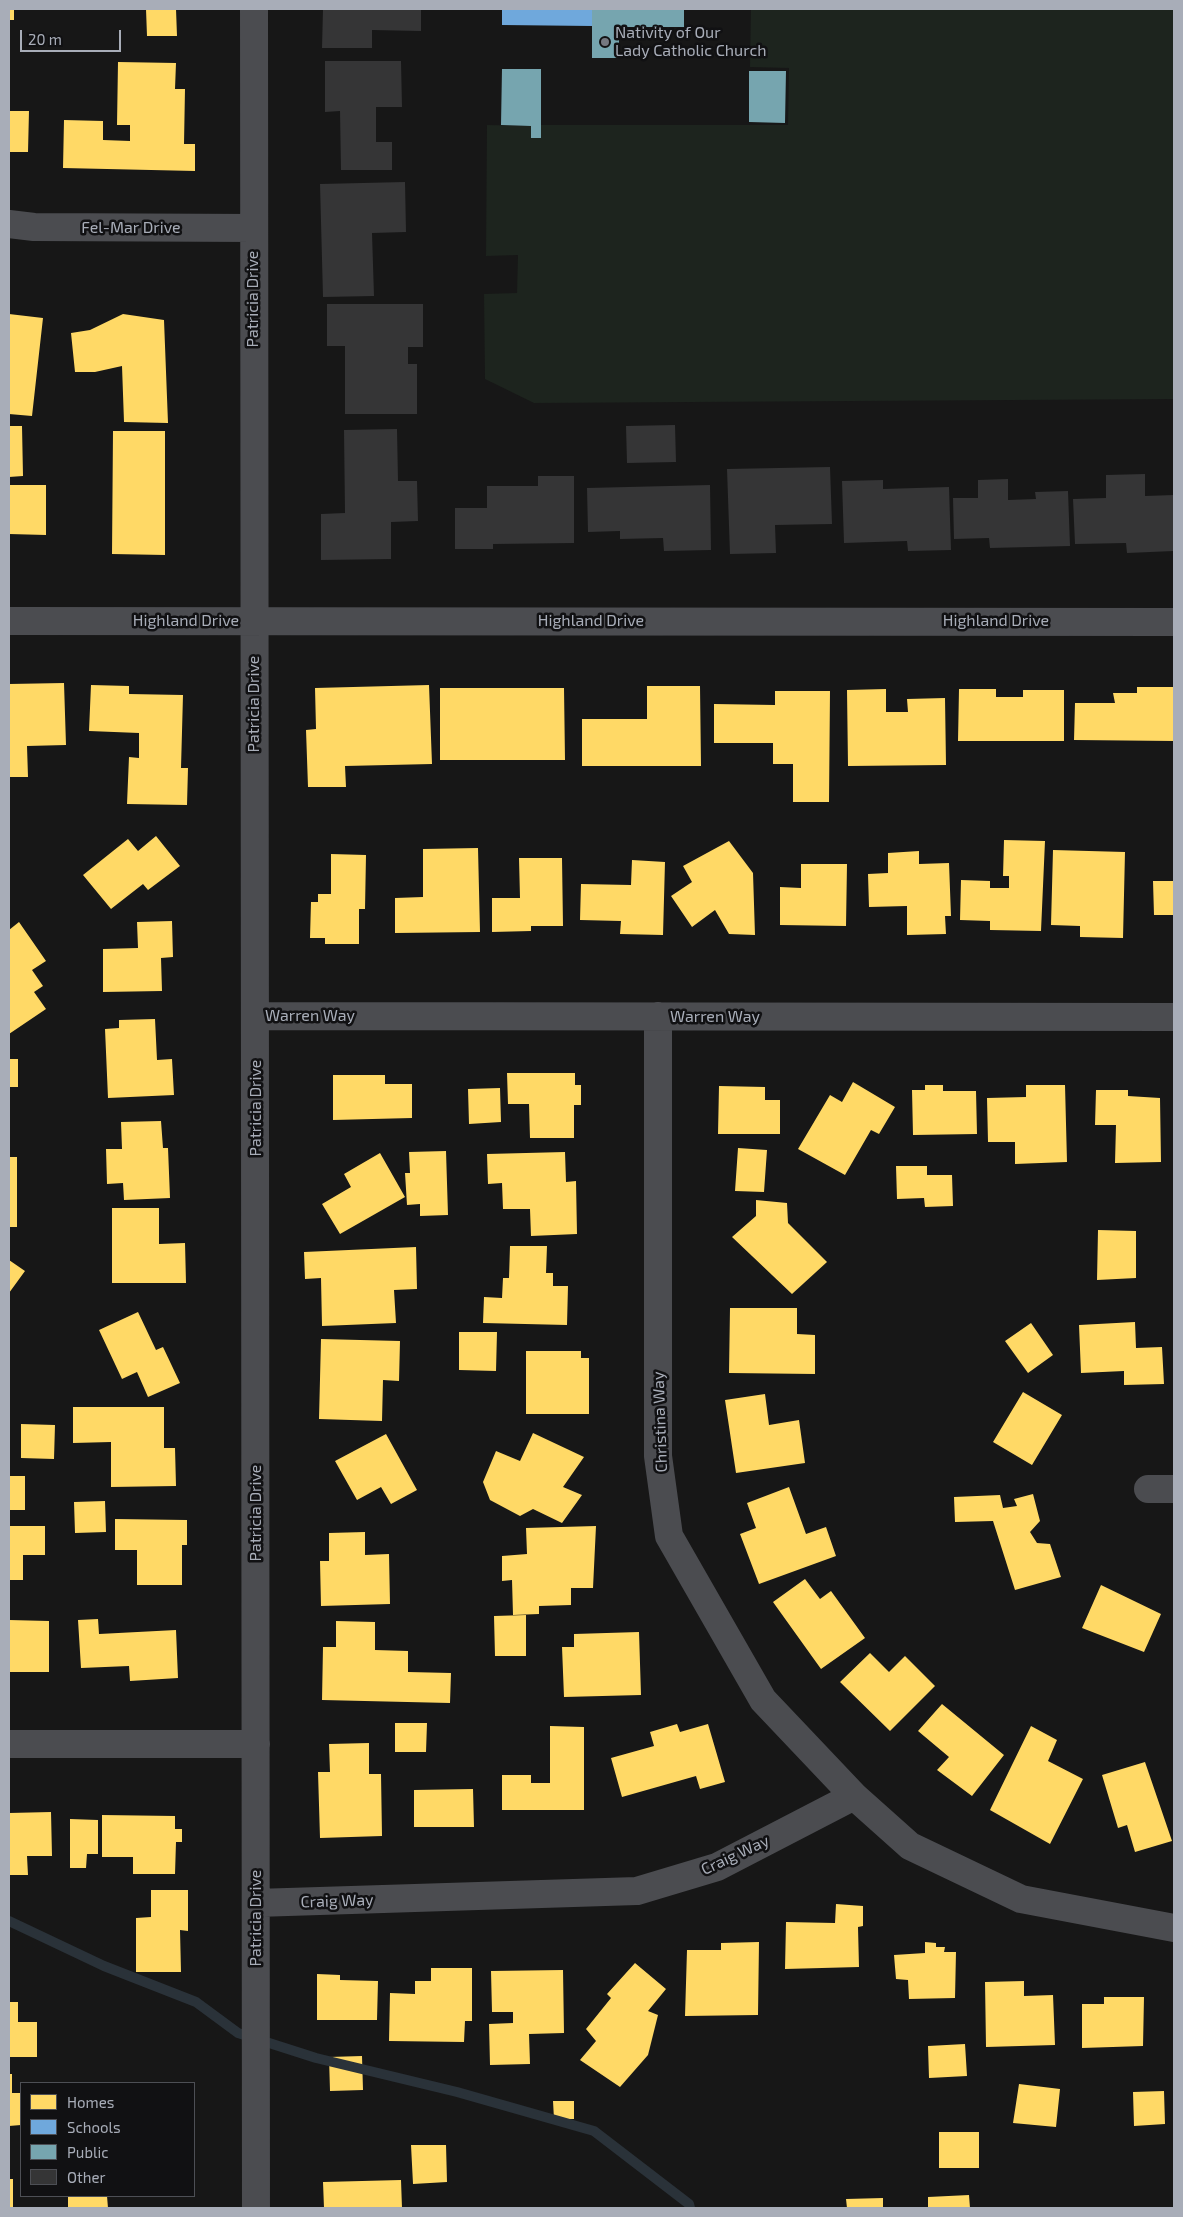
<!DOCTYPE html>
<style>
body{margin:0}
#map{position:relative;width:1183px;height:2217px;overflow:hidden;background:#171717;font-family:"Exo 2",sans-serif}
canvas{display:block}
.frame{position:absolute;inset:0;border:10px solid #a8adb8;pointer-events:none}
.legend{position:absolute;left:20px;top:2082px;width:175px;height:115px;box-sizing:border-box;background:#111113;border:1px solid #4d4f55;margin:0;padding:6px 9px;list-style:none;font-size:15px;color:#a8adb8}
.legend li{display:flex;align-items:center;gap:10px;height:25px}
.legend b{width:25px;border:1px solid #4d4f55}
.scale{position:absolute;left:20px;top:30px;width:101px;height:22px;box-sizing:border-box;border:2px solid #a8adb8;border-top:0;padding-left:6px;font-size:15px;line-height:18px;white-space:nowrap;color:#a8adb8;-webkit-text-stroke:4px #111113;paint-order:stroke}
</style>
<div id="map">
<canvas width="1183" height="2217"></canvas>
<div class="frame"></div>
<ul class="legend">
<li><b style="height:14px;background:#ffd966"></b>Homes</li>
<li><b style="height:14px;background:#6fa8dc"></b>Schools</li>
<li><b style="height:14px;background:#76a5af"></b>Public</li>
<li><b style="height:14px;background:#353536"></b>Other</li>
</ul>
<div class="scale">20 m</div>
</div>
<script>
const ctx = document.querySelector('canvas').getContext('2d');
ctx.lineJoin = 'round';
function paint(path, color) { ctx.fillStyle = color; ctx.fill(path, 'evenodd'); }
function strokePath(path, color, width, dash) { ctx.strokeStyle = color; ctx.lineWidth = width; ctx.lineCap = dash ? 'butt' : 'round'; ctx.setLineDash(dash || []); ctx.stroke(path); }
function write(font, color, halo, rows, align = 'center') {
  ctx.font = font + ' "Exo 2",sans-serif'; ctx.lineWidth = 5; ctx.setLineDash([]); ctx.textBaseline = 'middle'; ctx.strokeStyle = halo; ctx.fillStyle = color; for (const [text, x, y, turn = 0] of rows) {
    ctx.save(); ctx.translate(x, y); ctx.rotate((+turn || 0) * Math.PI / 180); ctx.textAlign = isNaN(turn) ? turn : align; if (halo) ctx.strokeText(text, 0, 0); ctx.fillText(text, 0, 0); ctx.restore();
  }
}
paint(new Path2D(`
 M 751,9 L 1174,9 L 1174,399 L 534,403 L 485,379 L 484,294 L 517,293 L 518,255 L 486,256 L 487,125 L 531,126 L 531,138 L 541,138 L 541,125 L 788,125 L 789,68 L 750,67 Z`), '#1d241e');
paint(new Path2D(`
 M 9,9 L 14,9 L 14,20 L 9,20 Z
 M 146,9 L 176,9 L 177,36 L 147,36 Z
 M 118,62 L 176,63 L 175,89 L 185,89 L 184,144 L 195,144 L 195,171 L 63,168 L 64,120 L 103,121 L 103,140 L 130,141 L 130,125 L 117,125 Z
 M 9,111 L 29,111 L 28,152 L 9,152 Z
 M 9,314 L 43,318 L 32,416 L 9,414 Z
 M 123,314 L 164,320 L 168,423 L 124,422 L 122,366 L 95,372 L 75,372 L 71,333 L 90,330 Z
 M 9,426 L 22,426 L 23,476 L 9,477 Z
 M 113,431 L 165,431 L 165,555 L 112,554 Z
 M 9,485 L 46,485 L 46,535 L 9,534 Z
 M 64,683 L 66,745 L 27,746 L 28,777 L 9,777 L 9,684 Z
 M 91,685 L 129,686 L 129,694 L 183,695 L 181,768 L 188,768 L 187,805 L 127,804 L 129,757 L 139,758 L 139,733 L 89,731 Z
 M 429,685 L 432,764 L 345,766 L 346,787 L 308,787 L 306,730 L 316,729 L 315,688 Z
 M 647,686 L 700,686 L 701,766 L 582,766 L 582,719 L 647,719 Z
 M 1137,687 L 1174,687 L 1174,741 L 1074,740 L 1075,703 L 1115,703 L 1113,693 L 1137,693 Z
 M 440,688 L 564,688 L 565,760 L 440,760 Z
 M 886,689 L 886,712 L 908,712 L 907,699 L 945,698 L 946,765 L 848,766 L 847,690 Z
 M 959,689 L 996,689 L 996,697 L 1023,697 L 1023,690 L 1064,690 L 1064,741 L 958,741 Z
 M 775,691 L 830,691 L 829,802 L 793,802 L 793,764 L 773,764 L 773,743 L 714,743 L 714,704 L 775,705 Z
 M 156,836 L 180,866 L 148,890 L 143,884 L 111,909 L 83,875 L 128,839 L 138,851 Z
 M 1004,840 L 1045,841 L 1041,931 L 990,930 L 990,921 L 960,920 L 961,880 L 990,881 L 990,888 L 1009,888 L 1009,876 L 1003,876 Z
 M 729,841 L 753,873 L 755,935 L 729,934 L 715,910 L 692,927 L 671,896 L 692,882 L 683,866 Z
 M 478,848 L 480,932 L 395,933 L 395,898 L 423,897 L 423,849 Z
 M 1053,850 L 1125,852 L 1123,938 L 1080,937 L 1080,926 L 1051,925 Z
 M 919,851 L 919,864 L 949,863 L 951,916 L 945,916 L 946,934 L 907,935 L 907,906 L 869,907 L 868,874 L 888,873 L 888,853 Z
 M 331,854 L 366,855 L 365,909 L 359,909 L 359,944 L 325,944 L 325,938 L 310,938 L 311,902 L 318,902 L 318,894 L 331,894 Z
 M 519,858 L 562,858 L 563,926 L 531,926 L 531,931 L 492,932 L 492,898 L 520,898 Z
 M 632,860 L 665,862 L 663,935 L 620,934 L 621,921 L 580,920 L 581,884 L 631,885 Z
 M 801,864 L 847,864 L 846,926 L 780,925 L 780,887 L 801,888 Z
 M 1153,881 L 1174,881 L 1174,915 L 1154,915 Z
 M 172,921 L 173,957 L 161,958 L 162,991 L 103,992 L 103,949 L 138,948 L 137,922 Z
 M 19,922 L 46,961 L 32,970 L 43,986 L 34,992 L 46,1009 L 9,1034 L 9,930 Z
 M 155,1019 L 157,1060 L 172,1059 L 174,1095 L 108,1098 L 105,1029 L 119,1028 L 119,1020 Z
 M 9,1059 L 18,1059 L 18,1087 L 9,1087 Z
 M 507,1073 L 575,1073 L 575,1085 L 581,1085 L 581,1105 L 574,1105 L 574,1138 L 530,1138 L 529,1104 L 508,1104 Z
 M 333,1075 L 385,1075 L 385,1084 L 412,1084 L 412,1118 L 333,1120 Z
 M 853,1082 L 895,1107 L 879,1134 L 871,1130 L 845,1175 L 798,1149 L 830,1095 L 842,1102 Z
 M 925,1085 L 943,1085 L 943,1091 L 976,1091 L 977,1134 L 913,1135 L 912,1090 L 925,1090 Z
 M 1026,1085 L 1065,1085 L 1067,1162 L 1015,1164 L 1015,1142 L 988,1142 L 987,1098 L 1026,1097 Z
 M 719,1086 L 765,1087 L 765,1100 L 780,1100 L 780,1134 L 718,1134 Z
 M 500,1088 L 501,1122 L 469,1124 L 468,1089 Z
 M 1096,1090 L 1128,1090 L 1128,1096 L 1160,1098 L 1161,1162 L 1115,1163 L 1116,1125 L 1095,1125 Z
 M 161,1121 L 163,1148 L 168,1148 L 170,1198 L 124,1200 L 123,1183 L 107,1184 L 106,1149 L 122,1149 L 121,1122 Z
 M 738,1148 L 767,1150 L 764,1192 L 735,1191 Z
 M 446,1151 L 448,1215 L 420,1216 L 420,1204 L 407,1205 L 405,1173 L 410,1173 L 409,1152 Z
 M 565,1152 L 566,1182 L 576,1181 L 577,1234 L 531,1236 L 530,1209 L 503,1209 L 502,1183 L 488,1184 L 487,1154 Z
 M 380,1153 L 405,1197 L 340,1234 L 322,1204 L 351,1187 L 344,1174 Z
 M 9,1157 L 17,1157 L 17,1227 L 9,1227 Z
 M 896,1166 L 927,1166 L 927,1175 L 952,1175 L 953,1206 L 925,1207 L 924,1198 L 897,1199 Z
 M 756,1200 L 787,1203 L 788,1223 L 827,1262 L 792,1294 L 732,1237 L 756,1216 Z
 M 112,1208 L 159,1208 L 159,1244 L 185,1243 L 186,1283 L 112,1283 Z
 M 1098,1230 L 1136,1231 L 1136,1278 L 1097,1280 Z
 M 510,1246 L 547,1246 L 546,1273 L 553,1273 L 553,1286 L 568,1286 L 567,1325 L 483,1323 L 484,1297 L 502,1298 L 503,1278 L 509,1278 Z
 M 416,1247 L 417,1289 L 394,1290 L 396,1323 L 322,1326 L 321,1278 L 305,1279 L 304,1252 Z
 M 9,1260 L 25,1271 L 9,1293 Z
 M 730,1308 L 797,1308 L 797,1334 L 815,1335 L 815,1374 L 729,1373 Z
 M 138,1312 L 156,1350 L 163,1347 L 180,1383 L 148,1397 L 137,1372 L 122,1379 L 99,1330 Z
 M 1135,1322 L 1136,1348 L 1162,1347 L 1164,1384 L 1124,1385 L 1124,1371 L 1081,1373 L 1079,1325 Z
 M 1031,1323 L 1053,1355 L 1028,1373 L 1005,1341 Z
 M 459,1332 L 497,1332 L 496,1371 L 459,1370 Z
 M 321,1339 L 400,1341 L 399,1381 L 383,1380 L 382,1421 L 319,1419 Z
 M 526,1351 L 581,1351 L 581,1358 L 589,1358 L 589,1414 L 526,1414 Z
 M 1023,1392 L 1062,1415 L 1032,1465 L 993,1442 Z
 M 765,1394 L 769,1425 L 799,1420 L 805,1463 L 736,1473 L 725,1400 Z
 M 73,1407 L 164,1407 L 164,1448 L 175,1448 L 176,1486 L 111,1487 L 111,1442 L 73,1443 Z
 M 21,1424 L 55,1425 L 54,1459 L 21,1458 Z
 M 533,1433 L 584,1457 L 563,1487 L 582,1495 L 562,1523 L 533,1509 L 520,1516 L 490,1500 L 483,1482 L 496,1451 L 520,1461 Z
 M 386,1434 L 417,1490 L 391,1504 L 381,1487 L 357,1500 L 335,1461 Z
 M 9,1476 L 25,1476 L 25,1510 L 9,1510 Z
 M 789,1487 L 806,1534 L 826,1527 L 836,1556 L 759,1584 L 740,1534 L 756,1528 L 747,1503 Z
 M 1033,1494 L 1040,1521 L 1030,1532 L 1037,1543 L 1050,1544 L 1061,1577 L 1015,1590 L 993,1521 L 955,1522 L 954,1497 L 1000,1495 L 1003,1508 L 1017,1506 L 1014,1499 Z
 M 105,1501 L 106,1532 L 75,1533 L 74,1502 Z
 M 115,1519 L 187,1520 L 187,1545 L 182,1545 L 182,1585 L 137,1585 L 137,1550 L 115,1550 Z
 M 9,1526 L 45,1526 L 45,1555 L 23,1555 L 23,1580 L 9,1580 Z
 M 596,1526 L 593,1588 L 571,1588 L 571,1605 L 539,1606 L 539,1614 L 513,1615 L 512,1580 L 502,1581 L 502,1556 L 527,1554 L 526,1528 Z
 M 365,1532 L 365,1555 L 389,1554 L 390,1604 L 321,1606 L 320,1561 L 329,1561 L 329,1533 Z
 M 805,1579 L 820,1599 L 831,1591 L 865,1638 L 821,1669 L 773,1602 Z
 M 1101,1585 L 1161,1614 L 1144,1652 L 1082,1628 Z
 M 526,1615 L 526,1656 L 495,1656 L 494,1616 Z
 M 98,1619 L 99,1634 L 176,1630 L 178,1678 L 130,1681 L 129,1666 L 81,1668 L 78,1620 Z
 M 9,1620 L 49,1621 L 49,1672 L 9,1672 Z
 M 336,1621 L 375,1622 L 375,1650 L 408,1651 L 408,1672 L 451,1673 L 450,1703 L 322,1700 L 323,1647 L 336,1647 Z
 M 639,1632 L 641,1695 L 564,1697 L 562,1647 L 574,1647 L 574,1634 Z
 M 870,1653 L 889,1672 L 905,1656 L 935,1686 L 890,1731 L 840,1682 Z
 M 942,1704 L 1004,1755 L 972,1796 L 937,1770 L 949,1757 L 918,1731 Z
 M 395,1723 L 427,1723 L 426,1752 L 395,1752 Z
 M 677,1724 L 680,1732 L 708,1724 L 725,1782 L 700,1789 L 696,1776 L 622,1797 L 611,1758 L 654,1746 L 650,1732 Z
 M 550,1726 L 584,1727 L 584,1810 L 502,1810 L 502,1775 L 531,1775 L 531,1783 L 550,1783 Z
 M 1031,1726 L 1057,1740 L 1048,1761 L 1083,1779 L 1050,1844 L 990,1810 Z
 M 369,1743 L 369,1774 L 381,1774 L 382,1836 L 320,1838 L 318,1772 L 330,1772 L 329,1744 Z
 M 1145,1762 L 1172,1841 L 1135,1852 L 1127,1825 L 1118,1828 L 1102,1775 Z
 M 473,1789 L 474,1827 L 414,1827 L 414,1790 Z
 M 51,1812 L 52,1856 L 27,1856 L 28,1875 L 9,1875 L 9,1813 Z
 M 102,1815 L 175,1816 L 175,1829 L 182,1829 L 182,1842 L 176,1842 L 175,1874 L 133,1874 L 133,1857 L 102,1857 Z
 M 70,1819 L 98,1820 L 98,1854 L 87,1854 L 86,1868 L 70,1868 Z
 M 151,1890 L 188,1890 L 188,1931 L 180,1930 L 181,1972 L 136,1972 L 136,1918 L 151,1917 Z
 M 836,1904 L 863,1906 L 863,1926 L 858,1927 L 859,1967 L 785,1969 L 786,1922 L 835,1923 Z
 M 759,1942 L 758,2015 L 685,2016 L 687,1950 L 721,1950 L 721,1943 Z
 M 925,1942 L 936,1943 L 936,1947 L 945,1947 L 944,1952 L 956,1952 L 955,1998 L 909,1999 L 908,1980 L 896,1979 L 894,1955 L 925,1953 Z
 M 635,1963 L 666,1989 L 648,2011 L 658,2015 L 648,2055 L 620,2087 L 580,2060 L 596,2041 L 586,2029 L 611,1998 L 607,1994 Z
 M 431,1968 L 472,1968 L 472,2021 L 465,2021 L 464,2042 L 389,2041 L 390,1993 L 415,1994 L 415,1981 L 431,1981 Z
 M 563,1970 L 564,2033 L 529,2034 L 530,2064 L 490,2065 L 489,2024 L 513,2023 L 513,2012 L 492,2012 L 491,1971 Z
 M 317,1974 L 340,1975 L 340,1980 L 378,1981 L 377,2020 L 317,2020 Z
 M 1024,1981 L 1024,1996 L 1053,1995 L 1055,2045 L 986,2047 L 985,1982 Z
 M 1104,1997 L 1144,1997 L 1143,2046 L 1082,2048 L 1082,2004 L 1104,2004 Z
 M 9,2002 L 18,2002 L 18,2022 L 37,2022 L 37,2057 L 9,2057 Z
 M 965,2044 L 967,2076 L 929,2078 L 928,2046 Z
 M 362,2056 L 363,2090 L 330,2091 L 329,2057 Z
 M 9,2074 L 12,2074 L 12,2093 L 21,2093 L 21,2125 L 9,2126 Z
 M 1019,2084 L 1060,2089 L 1056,2127 L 1013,2123 Z
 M 1164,2091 L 1165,2124 L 1134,2126 L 1133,2092 Z
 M 553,2101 L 574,2101 L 574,2119 L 554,2119 Z
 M 939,2132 L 979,2132 L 979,2168 L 939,2168 Z
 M 411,2145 L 446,2145 L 447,2182 L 413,2184 Z
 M 9,2179 L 13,2179 L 13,2208 L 9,2208 Z
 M 401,2180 L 402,2208 L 324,2208 L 323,2182 Z
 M 969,2195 L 970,2208 L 928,2208 L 928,2197 Z
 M 68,2196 L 107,2196 L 108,2208 L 68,2208 Z
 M 883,2198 L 883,2208 L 847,2208 L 846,2199 Z`), '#ffd966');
paint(new Path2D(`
 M 502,9 L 592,9 L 592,26 L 502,25 Z`), '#6fa8dc');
paint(new Path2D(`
 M 592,9 L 684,9 L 684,27 L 619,27 L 619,58 L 592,58 Z
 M 502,69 L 541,69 L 541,138 L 531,138 L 531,126 L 501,125 Z
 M 749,71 L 786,71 L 785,123 L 749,122 Z`), '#76a5af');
strokePath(new Path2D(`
 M 9,1921 L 104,1966 L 196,2002 L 238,2033 L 316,2058 L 457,2092 L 594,2131 L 689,2204 L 690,2208`), '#2a3239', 10);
paint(new Path2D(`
 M 323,9 L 421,9 L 421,31 L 372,30 L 372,48 L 322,48 Z
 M 325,61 L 401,61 L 402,107 L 376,107 L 376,142 L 392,142 L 392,170 L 341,170 L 340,111 L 325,112 Z
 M 405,182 L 406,232 L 372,233 L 374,296 L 323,297 L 320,184 Z
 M 327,304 L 423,304 L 423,347 L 408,347 L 408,364 L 417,364 L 417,414 L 345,414 L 345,346 L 327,346 Z
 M 675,425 L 676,462 L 627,463 L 626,426 Z
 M 397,429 L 398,481 L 417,481 L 418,521 L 391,522 L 391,559 L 321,560 L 321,514 L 345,513 L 344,430 Z
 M 830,467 L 832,524 L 775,525 L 776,553 L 730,554 L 727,469 Z
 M 1145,474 L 1145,496 L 1174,495 L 1174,551 L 1127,553 L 1126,543 L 1075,544 L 1073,499 L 1106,498 L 1106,475 Z
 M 538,476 L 574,476 L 574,543 L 493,544 L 493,549 L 455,549 L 455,508 L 487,508 L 487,486 L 538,486 Z
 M 1008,479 L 1008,500 L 1036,499 L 1035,492 L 1068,491 L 1070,546 L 990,548 L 989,538 L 954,539 L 953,498 L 978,498 L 978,480 Z
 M 883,480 L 883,489 L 949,487 L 951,550 L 908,551 L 907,541 L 844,543 L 842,481 Z
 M 710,485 L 711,550 L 664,551 L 663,538 L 620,539 L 620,531 L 588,532 L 587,488 Z`), '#353536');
strokePath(new Path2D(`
 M 254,9 L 256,2208
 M 9,224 L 34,227 L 254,228
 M 9,621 L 1174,622
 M 256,1016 L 1174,1017
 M 658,1016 L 658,1456 L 669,1536 L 763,1700 L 854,1796 L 910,1846 L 1021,1899 L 1174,1928
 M 1148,1489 L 1174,1489
 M 9,1744 L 256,1744
 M 256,1903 L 637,1891 L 717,1867 L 854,1796`), '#4b4c50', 28);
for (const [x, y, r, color] of [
 [605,42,5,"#757880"]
]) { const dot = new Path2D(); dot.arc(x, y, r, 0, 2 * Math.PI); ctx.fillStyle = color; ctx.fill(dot); strokePath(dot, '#111113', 2); }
write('16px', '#a8adb8', '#111113', [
 ["Nativity of Our",615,33],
 ["Lady Catholic Church",615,51]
], 'left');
write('16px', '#a8adb8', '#111113', [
 ["Fel-Mar Drive",131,228],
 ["Patricia Drive",253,299,-90],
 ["Highland Drive",186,621],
 ["Highland Drive",591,621],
 ["Highland Drive",996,621],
 ["Patricia Drive",254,704,-90],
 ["Warren Way",310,1016],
 ["Warren Way",715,1017],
 ["Patricia Drive",256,1108,-90],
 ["Christina Way",660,1422,-92],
 ["Patricia Drive",256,1513,-90],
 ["Craig Way",735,1855,-25],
 ["Craig Way",337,1901,-2],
 ["Patricia Drive",256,1918,-90]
]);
</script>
